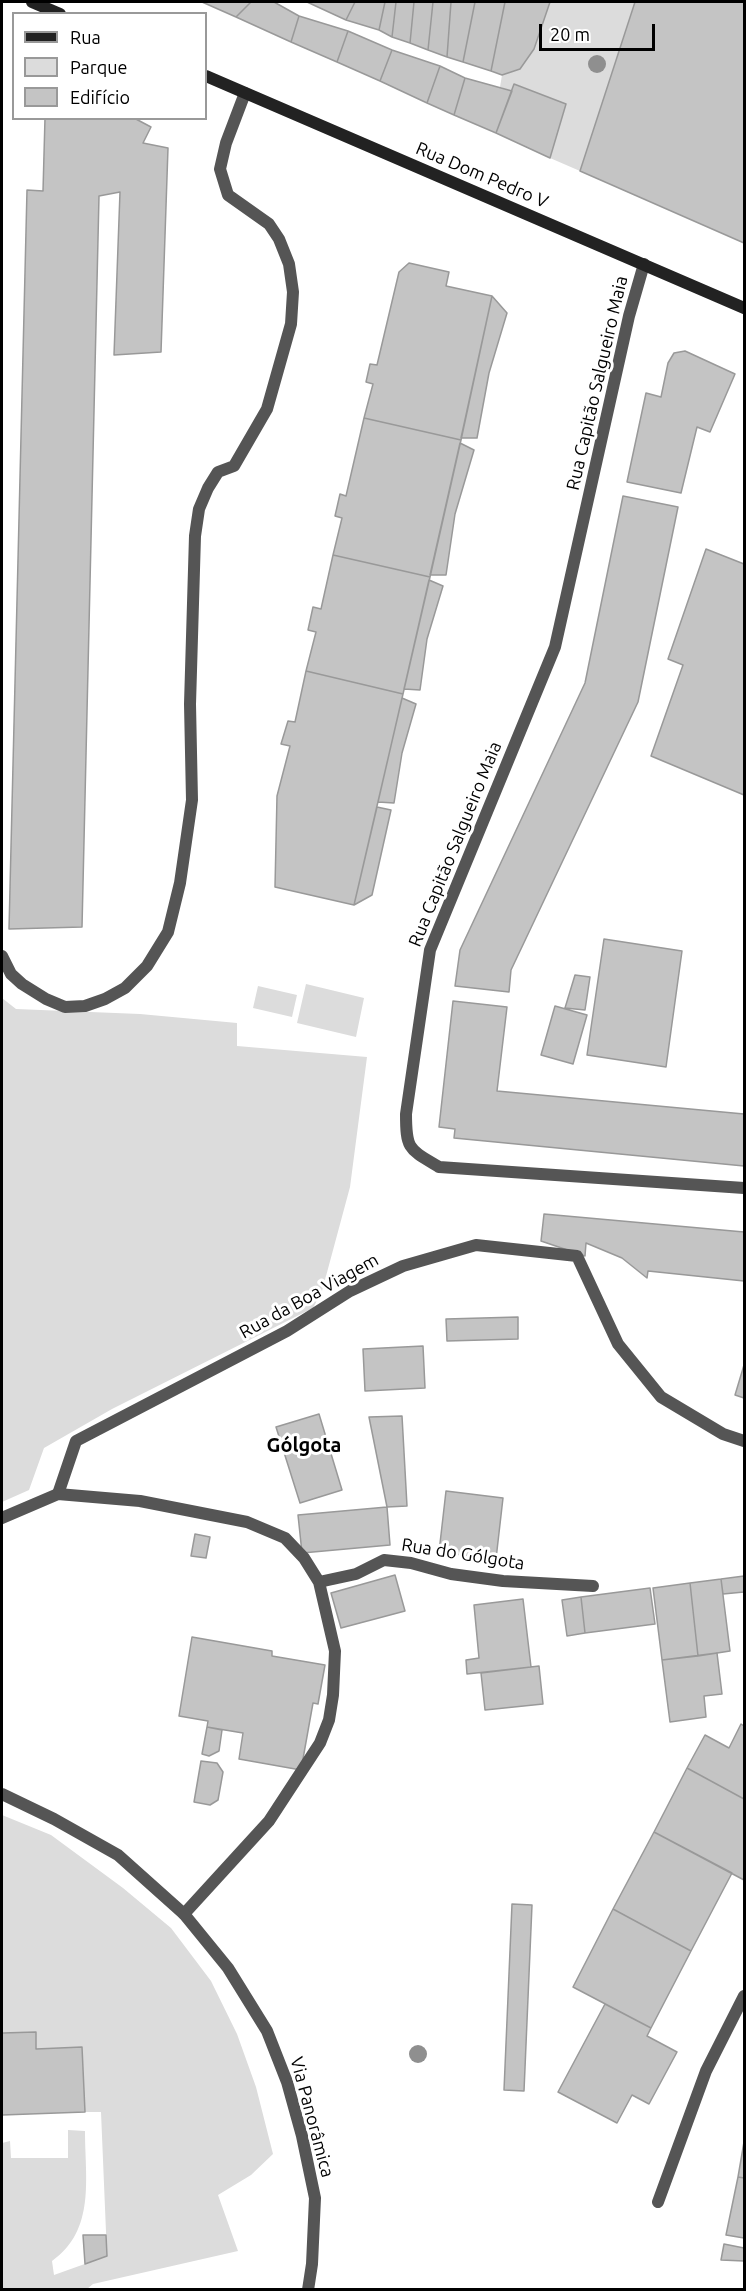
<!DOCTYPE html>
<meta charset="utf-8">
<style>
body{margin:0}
#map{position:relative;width:746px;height:2291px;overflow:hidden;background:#fff;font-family:Ubuntu,sans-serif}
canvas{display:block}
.frame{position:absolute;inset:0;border:3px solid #000;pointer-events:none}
.legend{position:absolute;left:12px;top:12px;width:195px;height:108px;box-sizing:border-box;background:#fff;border:2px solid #999;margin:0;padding:8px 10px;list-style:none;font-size:18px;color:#000}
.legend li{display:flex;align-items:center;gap:12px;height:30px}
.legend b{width:30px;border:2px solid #999}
.scale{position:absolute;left:539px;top:24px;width:116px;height:27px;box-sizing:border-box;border:3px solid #000;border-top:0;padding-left:8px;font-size:18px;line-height:21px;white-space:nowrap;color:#000;-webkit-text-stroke:4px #fff;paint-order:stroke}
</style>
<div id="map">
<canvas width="746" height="2291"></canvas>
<div class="frame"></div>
<ul class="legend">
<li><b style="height:8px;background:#222"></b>Rua</li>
<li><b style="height:16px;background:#dcdcdc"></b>Parque</li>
<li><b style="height:16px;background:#c4c4c4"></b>Edifício</li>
</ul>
<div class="scale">20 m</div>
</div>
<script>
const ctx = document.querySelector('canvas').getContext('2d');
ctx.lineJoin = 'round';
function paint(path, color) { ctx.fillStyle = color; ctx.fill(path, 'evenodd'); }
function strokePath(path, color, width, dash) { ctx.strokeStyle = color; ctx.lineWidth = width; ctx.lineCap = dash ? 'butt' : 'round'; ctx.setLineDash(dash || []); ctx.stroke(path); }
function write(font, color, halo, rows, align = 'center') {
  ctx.font = font + ' Ubuntu,sans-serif'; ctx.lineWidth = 6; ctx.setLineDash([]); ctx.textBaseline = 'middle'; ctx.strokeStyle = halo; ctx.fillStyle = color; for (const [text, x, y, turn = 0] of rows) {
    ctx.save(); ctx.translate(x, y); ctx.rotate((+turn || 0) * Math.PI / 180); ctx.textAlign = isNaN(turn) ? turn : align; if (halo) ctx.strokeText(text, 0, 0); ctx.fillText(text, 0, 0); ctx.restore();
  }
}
paint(new Path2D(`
 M 550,2 L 635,2 L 580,171 L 550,158 L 566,104 L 515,84 L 512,91 L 500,87 L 502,75 L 520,69 L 534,49 Z
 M 306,984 L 364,998 L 356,1037 L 297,1023 Z
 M 258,986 L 297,995 L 292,1017 L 253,1008 Z
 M 2,998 L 16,1009 L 140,1014 L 237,1023 L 237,1046 L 367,1057 L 350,1187 L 322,1291 L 313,1308 L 112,1409 L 44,1448 L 29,1490 L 2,1502 Z
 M 2,1815 L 51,1835 L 123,1888 L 171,1928 L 211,1981 L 237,2034 L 256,2087 L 273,2154 L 251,2175 L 218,2195 L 238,2251 L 93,2284 L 87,2289 L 2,2289 L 2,2143 L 10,2141 L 11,2158 L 68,2158 L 68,2130 L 85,2131 C 85,2178 96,2230 52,2261 L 54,2275 L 107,2256 L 101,2112 L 85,2112 L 82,2047 L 36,2049 L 36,2032 L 2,2032 Z`), '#dcdcdc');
const building = new Path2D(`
 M 202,2 L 251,2 L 236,17 Z
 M 251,2 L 274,2 L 299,16 L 291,42 L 236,17 Z
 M 307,2 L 355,2 L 346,20 Z
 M 355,2 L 385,2 L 379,30 L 346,20 Z
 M 385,2 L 396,2 L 392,37 L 379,30 Z
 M 396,2 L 414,2 L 410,43 L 392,37 Z
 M 414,2 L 433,2 L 428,50 L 410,43 Z
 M 433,2 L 451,2 L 447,57 L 428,50 Z
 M 451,2 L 475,2 L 463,62 L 447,57 Z
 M 475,2 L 505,2 L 491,71 L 463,62 Z
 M 505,2 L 550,2 L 534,49 L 520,69 L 502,75 L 491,71 Z
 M 635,2 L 744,2 L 744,243 L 580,171 Z
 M 299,16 L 348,31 L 337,62 L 291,42 Z
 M 348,31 L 392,50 L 380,81 L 337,62 Z
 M 392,50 L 440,66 L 427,103 L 380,81 Z
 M 440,66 L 465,78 L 454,115 L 427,103 Z
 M 465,78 L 512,91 L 496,133 L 454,115 Z
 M 514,84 L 566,104 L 550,158 L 496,133 Z
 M 45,118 L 134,118 L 151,127 L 143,143 L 168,148 L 161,352 L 114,355 L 120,192 L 99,196 L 82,927 L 9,929 L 27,190 L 43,191 Z
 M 409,263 L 449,272 L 446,286 L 492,296 L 461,440 L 364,418 L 373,384 L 366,382 L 370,364 L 377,365 L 399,272 Z
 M 492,296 L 507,313 L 489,373 L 477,438 L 461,438 Z
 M 685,351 L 735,374 L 710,432 L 697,427 L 681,493 L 627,482 L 646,393 L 661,397 L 668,363 L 674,353 Z
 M 364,418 L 461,440 L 430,577 L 333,555 L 342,518 L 335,516 L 340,494 L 346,496 Z
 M 460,443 L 474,450 L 455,514 L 446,575 L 430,575 Z
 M 623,496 L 678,507 L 638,702 L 511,970 L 509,992 L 455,986 L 460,950 L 585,683 Z
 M 706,549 L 744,564 L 744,795 L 651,756 L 683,665 L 668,659 Z
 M 333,555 L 430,577 L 403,694 L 306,671 L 316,632 L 308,630 L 313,607 L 321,609 Z
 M 429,580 L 443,586 L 427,639 L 420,690 L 404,689 Z
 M 306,671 L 403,694 L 354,905 L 275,887 L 277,796 L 290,746 L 281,744 L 288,721 L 295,722 Z
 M 402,698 L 416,704 L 402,753 L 394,803 L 378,802 Z
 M 377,807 L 391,810 L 372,895 L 354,905 Z
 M 604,939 L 682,951 L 666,1067 L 587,1055 Z
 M 575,975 L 590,977 L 585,1010 L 565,1008 Z
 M 453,1001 L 507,1007 L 497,1091 L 744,1114 L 744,1166 L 454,1138 L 455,1129 L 439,1127 Z
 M 555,1006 L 587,1015 L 573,1064 L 541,1055 Z
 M 544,1214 L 744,1232 L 744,1281 L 648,1271 L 647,1278 L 622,1258 L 586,1243 L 585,1256 L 541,1241 Z
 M 518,1317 L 518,1339 L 447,1341 L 446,1319 Z
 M 423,1346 L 425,1388 L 365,1391 L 363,1349 Z
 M 744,1365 L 744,1398 L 735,1395 Z
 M 319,1414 L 342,1490 L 300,1503 L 276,1427 Z
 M 402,1416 L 407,1506 L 387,1507 L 369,1417 Z
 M 446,1491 L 503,1498 L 496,1559 L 439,1552 Z
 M 387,1507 L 390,1545 L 302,1553 L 298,1515 Z
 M 195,1534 L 210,1537 L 206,1558 L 191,1556 Z
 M 395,1575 L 405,1611 L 341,1628 L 331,1593 Z
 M 744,1576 L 744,1592 L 723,1594 L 721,1579 Z
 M 721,1579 L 730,1651 L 698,1656 L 690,1583 Z
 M 690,1583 L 698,1656 L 662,1660 L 653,1588 Z
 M 650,1588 L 655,1624 L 585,1633 L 581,1597 Z
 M 581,1597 L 585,1633 L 567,1636 L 562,1600 Z
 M 523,1599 L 531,1667 L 467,1674 L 466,1660 L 479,1658 L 474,1605 Z
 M 192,1637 L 272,1651 L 272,1656 L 325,1665 L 318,1704 L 313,1703 L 301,1770 L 239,1759 L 243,1733 L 207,1727 L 208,1721 L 179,1716 Z
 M 717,1653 L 722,1694 L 704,1696 L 706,1717 L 670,1722 L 662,1660 Z
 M 539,1666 L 543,1704 L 485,1710 L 481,1673 Z
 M 741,1724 L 744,1726 L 744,1799 L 687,1768 L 705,1735 L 729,1748 Z
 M 207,1727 L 222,1730 L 219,1751 L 209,1756 L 202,1754 Z
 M 201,1761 L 217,1763 L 223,1772 L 218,1800 L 210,1805 L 194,1802 Z
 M 687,1768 L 744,1799 L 744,1880 L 654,1832 Z
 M 654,1832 L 732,1873 L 691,1951 L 613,1909 Z
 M 512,1904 L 532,1905 L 524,2091 L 504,2090 Z
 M 613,1909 L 691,1951 L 651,2028 L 573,1987 Z
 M 605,2004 L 651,2028 L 647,2036 L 677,2052 L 649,2104 L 632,2095 L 617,2123 L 558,2092 Z
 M 36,2032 L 36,2049 L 82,2047 L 85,2112 L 2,2115 L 2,2033 Z
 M 744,2142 L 744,2178 L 738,2177 Z
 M 738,2177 L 744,2178 L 744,2238 L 726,2235 Z
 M 83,2235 L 106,2235 L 107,2256 L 85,2264 Z
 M 724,2244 L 744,2248 L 744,2261 L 721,2260 Z`);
paint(building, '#c4c4c4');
strokePath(building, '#999', 1.5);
strokePath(new Path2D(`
 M 2,956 L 11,974 L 22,984 L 46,999 L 65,1007 L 85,1006 L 105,999 L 125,988 L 147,966 L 168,932 L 180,883 L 192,800 L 190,704 L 195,536 L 199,509 L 208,488 L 218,472 L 234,466 L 267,409 L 291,324 L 293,292 L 289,264 L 279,239 L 269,224 L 228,195 L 220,169 L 226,143 L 245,93`), '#555', 12);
strokePath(new Path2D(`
 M 58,1494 L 76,1441 L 287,1331 L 350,1291 L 403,1266 L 476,1245 L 577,1256 L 618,1344 L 661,1397 L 723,1434 L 744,1441`), '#555', 12);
strokePath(new Path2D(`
 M 644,264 L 629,316 L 555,647 L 430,950 L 406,1114 C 406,1150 409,1149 439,1167 L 744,1188
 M 2,1518 L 58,1494 L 140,1501 L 247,1522 L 285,1538 L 304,1558 L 319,1582 L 335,1651 L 333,1695 L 329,1720 L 320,1743 L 269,1821 L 184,1914
 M 319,1582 L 356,1574 L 384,1560 L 411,1563 L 451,1574 L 503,1581 L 593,1586
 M 658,2202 L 706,2071 L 744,1996`), '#555', 12);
strokePath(new Path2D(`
 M 2,1794 L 54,1819 L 118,1855 L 184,1914 L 228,1968 L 267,2031 L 287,2082 L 302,2136 L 315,2198 L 312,2264 L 308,2290`), '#555', 12);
strokePath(new Path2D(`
 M 32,2 L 60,14
 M 206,76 L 744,308`), '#222', 12);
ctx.fillStyle = '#8f8f8f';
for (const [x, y] of [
 [597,64],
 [418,2054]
]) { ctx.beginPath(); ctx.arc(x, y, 9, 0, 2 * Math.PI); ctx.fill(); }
write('18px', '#000', '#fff', [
 ["Rua Dom Pedro V",482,175,23],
 ["Rua Capitão Salgueiro Maia",597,383,-77],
 ["Rua Capitão Salgueiro Maia",455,844,-68],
 ["Rua da Boa Viagem",309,1296,-29],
 ["Rua do Gólgota",463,1554,9],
 ["Via Panorâmica",312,2117,75]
]);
write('bold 20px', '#000', '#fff', [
 ["Gólgota",304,1445]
]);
</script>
